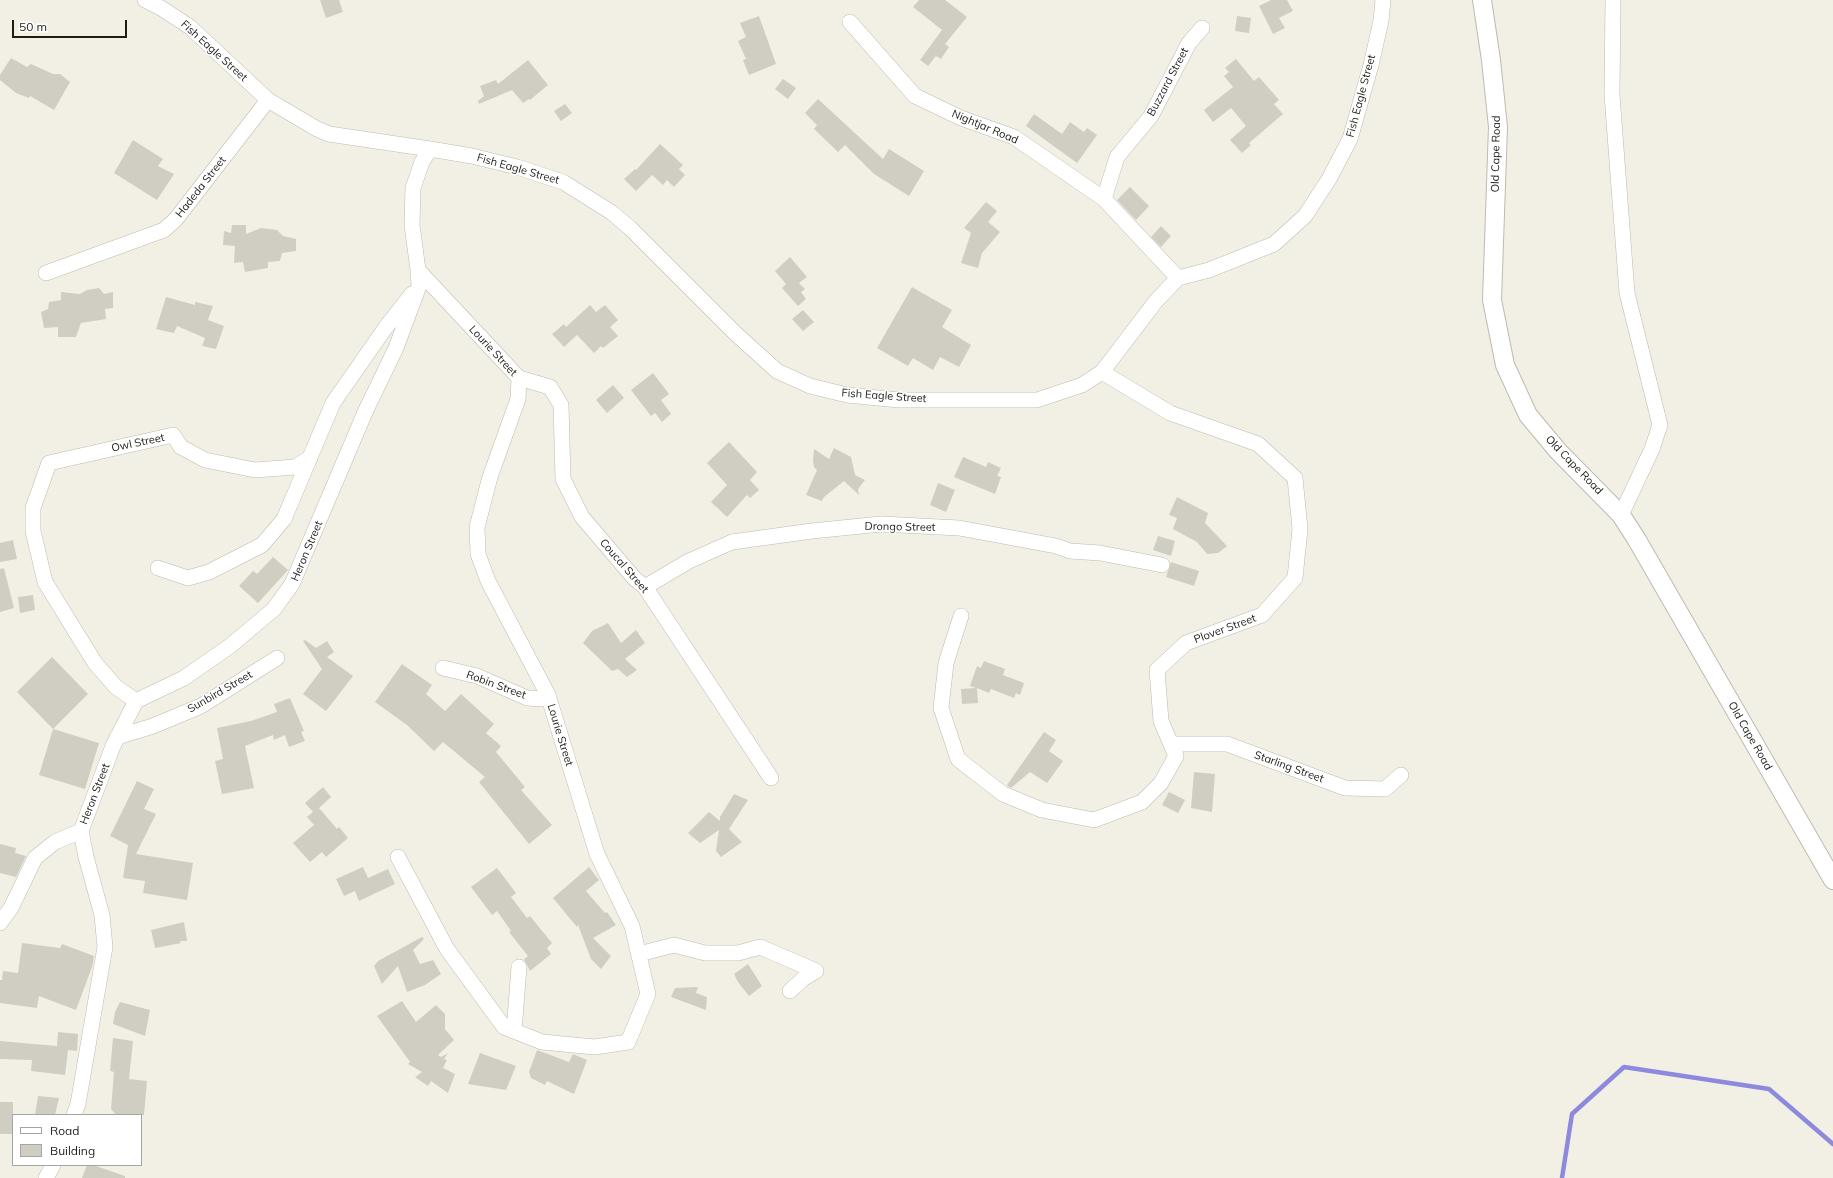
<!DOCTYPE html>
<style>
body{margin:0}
#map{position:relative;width:1833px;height:1178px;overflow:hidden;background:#f2f0e4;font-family:Mulish,sans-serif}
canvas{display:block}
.legend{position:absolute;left:12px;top:1114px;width:130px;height:52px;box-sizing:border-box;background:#fff;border:1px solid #a5a5a3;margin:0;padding:5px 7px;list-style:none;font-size:12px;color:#1d1d18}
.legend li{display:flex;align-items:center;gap:8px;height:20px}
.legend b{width:20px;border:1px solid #a5a5a3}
.scale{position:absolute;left:12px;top:20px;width:115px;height:18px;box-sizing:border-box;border:2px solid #1d1d18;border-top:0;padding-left:5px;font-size:12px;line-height:14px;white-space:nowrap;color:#1d1d18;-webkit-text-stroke:3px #fff;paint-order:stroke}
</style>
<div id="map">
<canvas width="1833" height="1178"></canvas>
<ul class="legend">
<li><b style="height:5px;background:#fff"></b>Road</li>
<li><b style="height:11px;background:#d0cec3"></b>Building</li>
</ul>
<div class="scale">50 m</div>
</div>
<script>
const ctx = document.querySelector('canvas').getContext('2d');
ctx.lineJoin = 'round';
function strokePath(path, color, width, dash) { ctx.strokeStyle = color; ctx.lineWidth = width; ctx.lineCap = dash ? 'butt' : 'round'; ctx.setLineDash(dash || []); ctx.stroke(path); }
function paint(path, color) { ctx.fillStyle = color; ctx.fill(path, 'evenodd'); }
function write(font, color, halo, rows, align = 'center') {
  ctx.font = font + ' Mulish,sans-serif'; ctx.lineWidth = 3; ctx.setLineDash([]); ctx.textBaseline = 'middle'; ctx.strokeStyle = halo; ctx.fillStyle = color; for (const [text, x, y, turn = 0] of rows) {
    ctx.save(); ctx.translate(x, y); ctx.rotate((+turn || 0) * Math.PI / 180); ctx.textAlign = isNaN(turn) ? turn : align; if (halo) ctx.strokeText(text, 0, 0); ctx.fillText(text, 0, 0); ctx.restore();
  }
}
strokePath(new Path2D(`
 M 1562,1178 L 1572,1114 L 1624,1067 L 1769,1089 L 1833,1144`), '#8d8ade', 4.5);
paint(new Path2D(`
 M 320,0 L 339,0 L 343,12 L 326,18 Z
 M 919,0 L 945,0 L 967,17 L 945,44 L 949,47 L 941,59 L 936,56 L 928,66 L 920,60 L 942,30 L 913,7 Z
 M 1271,0 L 1287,0 L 1293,11 L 1279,18 L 1285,28 L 1273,34 L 1259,6 Z
 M 759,16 L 776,64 L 749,75 L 743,60 L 746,59 L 738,41 L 746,37 L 740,23 Z
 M 1237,16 L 1251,18 L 1249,33 L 1235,31 Z
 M 11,58 L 27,67 L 31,64 L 53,74 L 60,74 L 70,82 L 54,110 L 30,96 L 29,98 L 16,93 L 0,80 L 0,75 Z
 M 1236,59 L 1254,81 L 1259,77 L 1279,100 L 1274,104 L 1283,114 L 1249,143 L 1251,145 L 1242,153 L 1230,140 L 1246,126 L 1231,108 L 1213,122 L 1204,110 L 1233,87 L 1224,76 L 1229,72 L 1225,68 Z
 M 528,60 L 548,85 L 530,100 L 529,99 L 523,103 L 512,90 L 479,104 L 478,101 L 484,96 L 480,86 L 496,80 L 498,84 Z
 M 783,79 L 796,88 L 788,99 L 775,89 Z
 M 818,99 L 883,159 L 889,149 L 924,171 L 909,196 L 874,174 L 845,145 L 838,152 L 814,129 L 817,125 L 805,113 Z
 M 565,104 L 572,113 L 561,121 L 554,111 Z
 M 1034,114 L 1062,134 L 1070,122 L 1084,132 L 1087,128 L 1097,135 L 1077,163 L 1026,126 Z
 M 133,140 L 163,159 L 158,166 L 174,174 L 157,200 L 114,173 Z
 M 660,144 L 683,165 L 679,169 L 685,175 L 674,187 L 667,180 L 663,185 L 652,175 L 636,191 L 624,179 L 635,169 L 636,170 Z
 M 1130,187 L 1149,206 L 1136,220 L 1117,200 Z
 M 986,202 L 997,211 L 988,222 L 1000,232 L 982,253 L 978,268 L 961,263 L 971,233 L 964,228 Z
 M 232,225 L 246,225 L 246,234 L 261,228 L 277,230 L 283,236 L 296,239 L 296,251 L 282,253 L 280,261 L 268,262 L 268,268 L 245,272 L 243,262 L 234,263 L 235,246 L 223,245 L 224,231 L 231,233 Z
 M 1161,226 L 1171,236 L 1161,247 L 1151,237 Z
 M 790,257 L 807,277 L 799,283 L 805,289 L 801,292 L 806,299 L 798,306 L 782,288 L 786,284 L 775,271 Z
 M 912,287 L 952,310 L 942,327 L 971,345 L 959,367 L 940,357 L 933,370 L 913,358 L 908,366 L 877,348 Z
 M 99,288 L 104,294 L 113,292 L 113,308 L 105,309 L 106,319 L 81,323 L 76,337 L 58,337 L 58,327 L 44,328 L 41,312 L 48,309 L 49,302 L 61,300 L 61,292 L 80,294 L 87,290 Z
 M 166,297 L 195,305 L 195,302 L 213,306 L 208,320 L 224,326 L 216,349 L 202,346 L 205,338 L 177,326 L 174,333 L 156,329 Z
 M 590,305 L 596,312 L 605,305 L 618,320 L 610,327 L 618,336 L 603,348 L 601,346 L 594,353 L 577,335 L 564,347 L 552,334 L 564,324 L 566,327 Z
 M 803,310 L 814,322 L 803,331 L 792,319 Z
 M 653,373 L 669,394 L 661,400 L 671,414 L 662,422 L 655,413 L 651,416 L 631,390 Z
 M 613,385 L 624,398 L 607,413 L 596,400 Z
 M 729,442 L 757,472 L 750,480 L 759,490 L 750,498 L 747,495 L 727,517 L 711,502 L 727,485 L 707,463 Z
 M 834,448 L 851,457 L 855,475 L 865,480 L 858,489 L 859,495 L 844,481 L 824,497 L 822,501 L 806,495 L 817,470 L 814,467 L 813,461 L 814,449 L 829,459 Z
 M 963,457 L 986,467 L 988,462 L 1001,468 L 997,476 L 1001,477 L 995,494 L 954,477 Z
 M 938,483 L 955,490 L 946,512 L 930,505 Z
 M 1177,497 L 1208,513 L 1205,523 L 1227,546 L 1218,553 L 1207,554 L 1197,542 L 1173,529 L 1177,518 L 1169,515 Z
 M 1158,536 L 1175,541 L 1171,556 L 1153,550 Z
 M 13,540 L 17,559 L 0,562 L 0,543 Z
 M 273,557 L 288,570 L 258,603 L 239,586 L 253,571 L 257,574 Z
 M 1171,562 L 1199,571 L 1194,586 L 1166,577 Z
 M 4,568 L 14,608 L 0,612 L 0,569 Z
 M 33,595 L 35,610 L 20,613 L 18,597 Z
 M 608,623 L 621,643 L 636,630 L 645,643 L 625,659 L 637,670 L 627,677 L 618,669 L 612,671 L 583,643 L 592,631 Z
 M 305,640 L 316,648 L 327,641 L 334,652 L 327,657 L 353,676 L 326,711 L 303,694 L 322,669 L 303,641 Z
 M 52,657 L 88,694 L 53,729 L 17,692 Z
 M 984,661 L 1005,669 L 1003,675 L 1024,683 L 1020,695 L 1016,693 L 1014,698 L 991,689 L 989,693 L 977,688 L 978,703 L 962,704 L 961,689 L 976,688 L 970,686 L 977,666 L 981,668 Z
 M 402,664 L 432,685 L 426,694 L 445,711 L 461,694 L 494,724 L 486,733 L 501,746 L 496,752 L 525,787 L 521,790 L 552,825 L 529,844 L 479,782 L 485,777 L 443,742 L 434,751 L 407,725 L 375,702 Z
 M 290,698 L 304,731 L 301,732 L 305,741 L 289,747 L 285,735 L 274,740 L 273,735 L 245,746 L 254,788 L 222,794 L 215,761 L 223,759 L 217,728 L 251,721 L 277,712 L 274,704 Z
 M 53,729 L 99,743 L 85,789 L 39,775 Z
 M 1044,732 L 1056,740 L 1049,751 L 1063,761 L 1047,783 L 1030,772 L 1011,788 L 1008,786 L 1007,785 Z
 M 1194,772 L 1215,774 L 1212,812 L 1191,808 Z
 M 137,781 L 154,789 L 144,809 L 156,814 L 136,854 L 193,863 L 187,900 L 143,893 L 145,881 L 123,878 L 128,845 L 110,836 Z
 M 323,787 L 331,797 L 319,808 L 337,829 L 339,827 L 348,838 L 326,857 L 322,852 L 310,862 L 293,843 L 314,825 L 307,817 L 313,812 L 305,803 Z
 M 1169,792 L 1185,800 L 1178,813 L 1162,805 Z
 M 734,794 L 748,800 L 729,829 L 742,842 L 721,857 L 716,851 L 719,830 L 700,843 L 688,833 L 709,812 L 720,821 L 720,817 Z
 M 0,844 L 16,848 L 15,853 L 26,856 L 16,877 L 0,873 Z
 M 363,867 L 368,878 L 388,869 L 395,884 L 359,901 L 355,891 L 344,896 L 336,879 Z
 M 589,867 L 599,880 L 586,891 L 605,913 L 607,912 L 616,925 L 593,938 L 611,956 L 601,969 L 591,959 L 578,925 L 577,927 L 553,898 Z
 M 497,868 L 516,893 L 511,897 L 527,918 L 530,916 L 552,943 L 547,948 L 551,954 L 530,971 L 524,959 L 528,956 L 509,932 L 511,931 L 497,911 L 492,915 L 471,887 Z
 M 184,922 L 187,941 L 180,941 L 181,943 L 155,948 L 151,930 Z
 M 422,937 L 424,939 L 413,950 L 420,964 L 433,960 L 441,974 L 425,985 L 407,992 L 398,966 L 382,984 L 374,966 L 378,961 Z
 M 22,943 L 60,948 L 62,944 L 94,956 L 92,967 L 76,1010 L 39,996 L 37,1008 L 0,1003 L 0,980 L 2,980 L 3,971 L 18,973 Z
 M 748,964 L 762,986 L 749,996 L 738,982 L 734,974 Z
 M 698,987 L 696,993 L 707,997 L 706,1010 L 671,997 L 675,988 Z
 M 402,1001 L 416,1022 L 436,1005 L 445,1014 L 445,1029 L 454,1040 L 438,1055 L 441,1057 L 448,1053 L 444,1059 L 447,1060 L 443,1068 L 455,1074 L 448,1093 L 431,1081 L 428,1086 L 415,1077 L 422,1072 L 408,1064 L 410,1062 L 377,1016 Z
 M 120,1002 L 150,1010 L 145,1036 L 113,1024 L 115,1012 Z
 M 58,1032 L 78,1034 L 77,1051 L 68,1050 L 65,1075 L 31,1071 L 32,1060 L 0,1059 L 0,1041 L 57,1046 Z
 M 113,1038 L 133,1041 L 129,1079 L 147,1081 L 144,1115 L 116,1115 L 111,1109 L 114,1072 L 110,1071 Z
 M 537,1050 L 569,1062 L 573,1054 L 587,1060 L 574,1094 L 547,1081 L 545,1085 L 531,1078 L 529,1072 Z
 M 480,1053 L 516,1066 L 506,1090 L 468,1084 Z
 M 38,1096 L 59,1098 L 55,1115 L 35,1115 Z
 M 0,1102 L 13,1102 L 13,1134 L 0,1134 Z
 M 87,1165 L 93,1165 L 125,1176 L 125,1178 L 82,1178 Z`), '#d0cec3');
const minor = new Path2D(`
 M 145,0 L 161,8 L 190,27 L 268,100 L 317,129 L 329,134 L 430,149 L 472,156 L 517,167 L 563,182 L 611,212 L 630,228 L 736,334 L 777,371 L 810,386 L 847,395 L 899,400 L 1037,400 L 1082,385 L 1102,372 L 1156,301 L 1178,278 L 1209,270 L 1274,244 L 1305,216 L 1329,179 L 1350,139 L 1371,65 L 1381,21 L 1383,0
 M 1613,0 L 1612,95 L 1627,293 L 1660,425 L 1652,449 L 1621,515
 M 850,22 L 915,96 L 961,118 L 1014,137 L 1104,199 L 1178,278
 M 1104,199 L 1117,157 L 1151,116 L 1189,43 L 1202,28
 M 46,273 L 164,230 L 176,219 L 268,100
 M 519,378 L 550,387 L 561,405 L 563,479 L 582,517 L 634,578 L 645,587 L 771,778
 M 158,568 L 188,578 L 209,572 L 262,545 L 284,519 L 333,403 L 386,327 L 412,294
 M 645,587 L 689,561 L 732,542 L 812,531 L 881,524 L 959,528 L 1056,546 L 1070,551 L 1100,553 L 1162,565
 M 961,616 L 946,663 L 941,708 L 958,759 L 1003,794 L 1042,810 L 1094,820 L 1142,802 L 1161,783 L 1176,756 L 1161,721 L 1157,670 L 1186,643 L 1262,615 L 1295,578 L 1300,529 L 1295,478 L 1258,444 L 1170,413 L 1102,372
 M 443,668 L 477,676 L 527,698 L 544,699 L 548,695
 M 136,701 L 116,687 L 95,663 L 45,582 L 33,531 L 33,508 L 49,463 L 173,435 L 181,447 L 205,460 L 255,470 L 295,467 L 310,458
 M 117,737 L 153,726 L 201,706 L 277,658
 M 1171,744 L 1227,744 L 1345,788 L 1385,789 L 1401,775
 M 81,831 L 113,746 L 136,701 L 184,678 L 230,646 L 274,609 L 292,584 L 366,410 L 396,348 L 419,286 L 418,270 L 412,225 L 413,188 L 422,162 L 430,149
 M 398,857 L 447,949 L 504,1027 L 542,1042 L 595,1047 L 628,1042 L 648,994 L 632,926 L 597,854 L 548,695 L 488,581 L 478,554 L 477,527 L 490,477 L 518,399 L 519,378 L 418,270
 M 0,923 L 11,908 L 35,858 L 55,842 L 81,831 L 86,857 L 102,915 L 105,947 L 78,1104 L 74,1115
 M 639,954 L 674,945 L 705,953 L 738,953 L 760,947 L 816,971 L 804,978 L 790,991
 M 514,1031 L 519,967
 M 46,1178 L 53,1165`);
const tertiary = new Path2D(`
 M 1482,0 L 1491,60 L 1498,127 L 1492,300 L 1505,365 L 1528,415 L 1558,451 L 1621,515 L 1637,540 L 1833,880`);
strokePath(minor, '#bdbbb0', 16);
strokePath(tertiary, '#bdbbb0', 20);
strokePath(minor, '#fff', 15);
strokePath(tertiary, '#fff', 18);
write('11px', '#1d1d18', '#fff', [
 ["Fish Eagle Street",214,51,42],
 ["Buzzard Street",1168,82,-62],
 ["Fish Eagle Street",1361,96,-75],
 ["Nightjar Road",985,127,23],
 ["Old Cape Road",1496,154,-89],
 ["Fish Eagle Street",518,169,16],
 ["Hadeda Street",201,187,-52],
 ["Lourie Street",493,351,47],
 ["Fish Eagle Street",884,396,4],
 ["Owl Street",138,443,-12],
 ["Old Cape Road",1574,465,46],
 ["Drongo Street",900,527,1],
 ["Heron Street",307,551,-67],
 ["Coucal Street",624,566,49],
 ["Plover Street",1225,629,-20],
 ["Robin Street",496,685,20],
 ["Sunbird Street",220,692,-30],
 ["Lourie Street",560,735,73],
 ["Old Cape Road",1750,736,60],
 ["Starling Street",1289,767,20],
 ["Heron Street",95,794,-69]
]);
</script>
